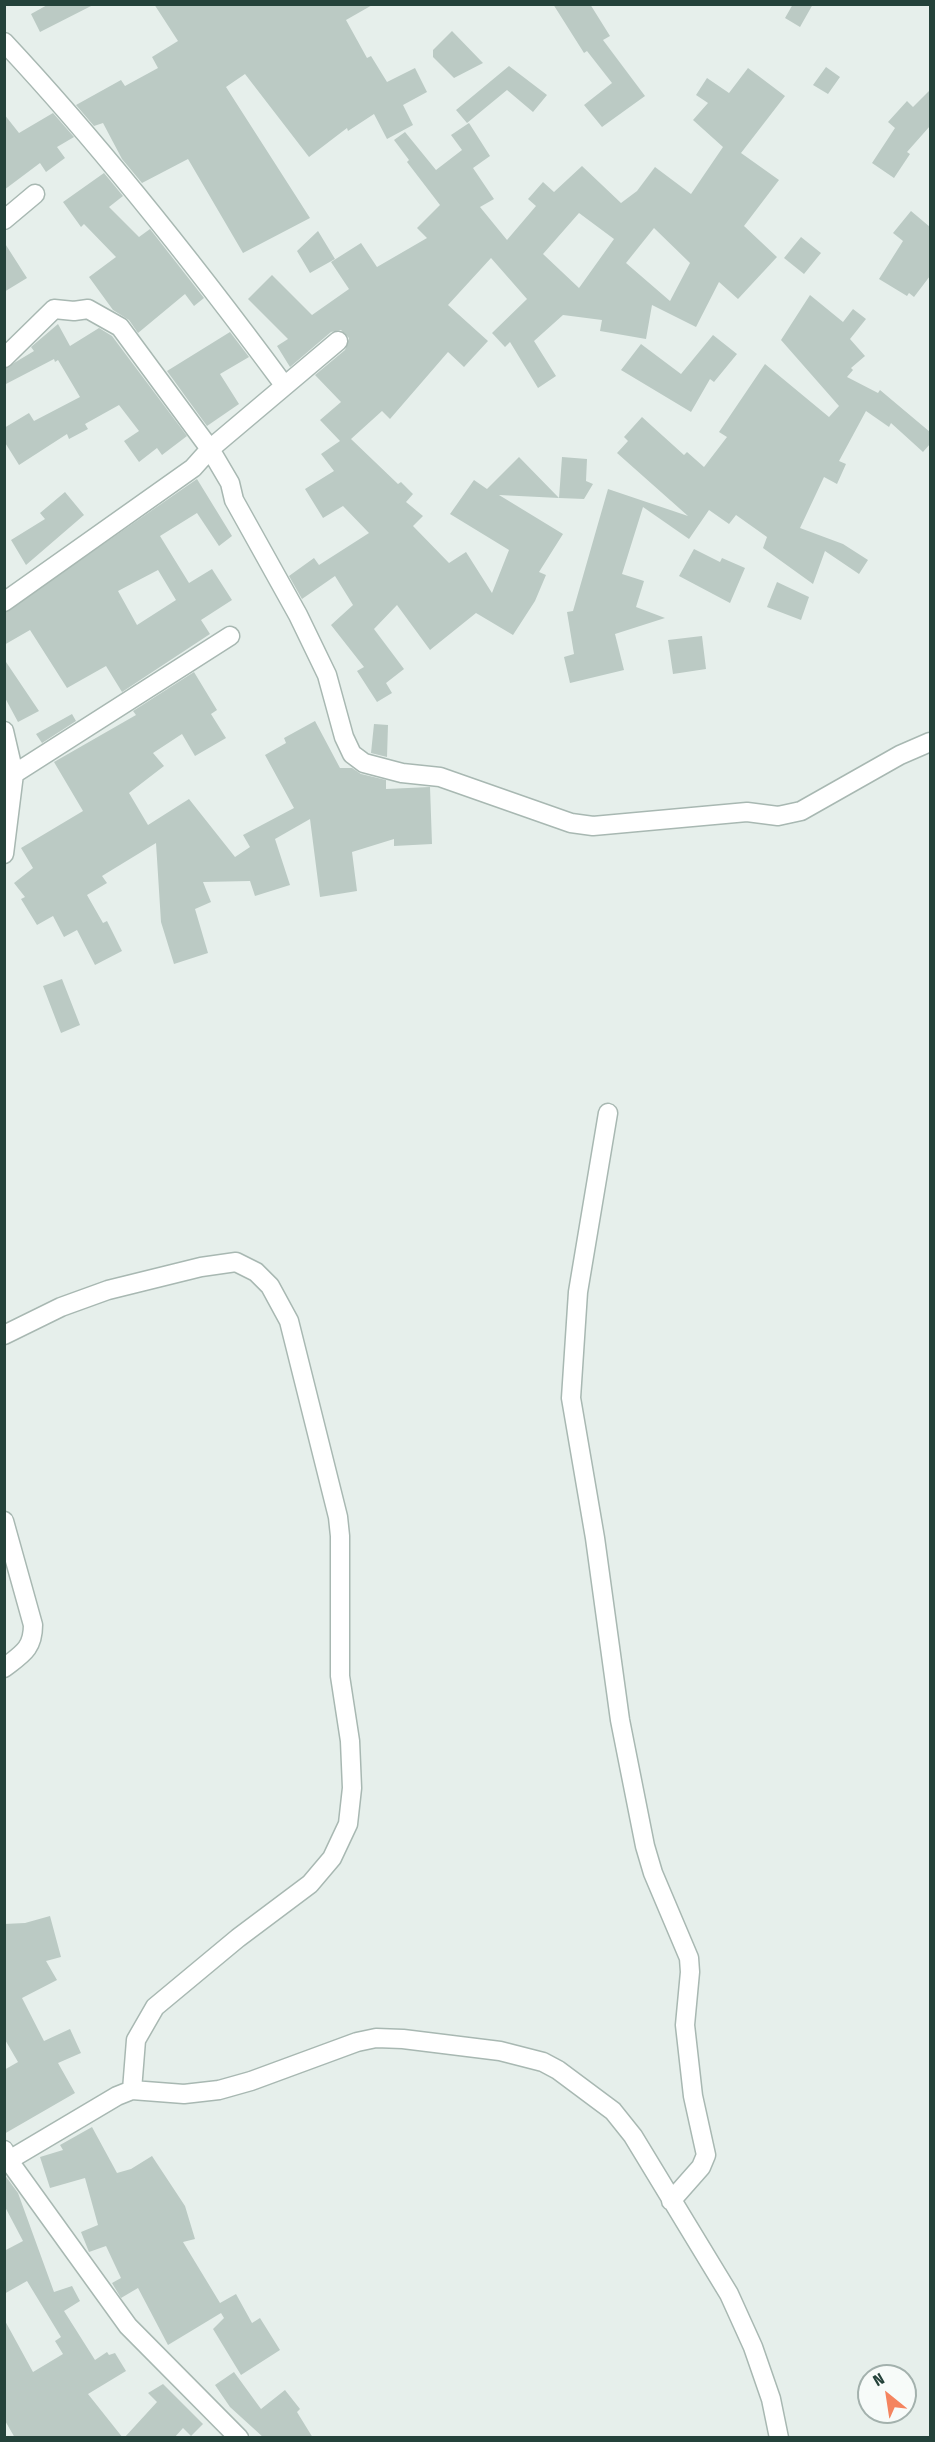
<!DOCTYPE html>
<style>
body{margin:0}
#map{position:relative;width:935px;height:2442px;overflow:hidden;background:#e6efeb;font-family:"Fira Sans Condensed",sans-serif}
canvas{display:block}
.frame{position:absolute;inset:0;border:6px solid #24423a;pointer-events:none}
.north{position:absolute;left:857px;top:2364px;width:60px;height:60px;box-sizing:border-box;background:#f7fbf9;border:2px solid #a3b1ad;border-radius:50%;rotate:330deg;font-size:16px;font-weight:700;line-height:24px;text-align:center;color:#24423a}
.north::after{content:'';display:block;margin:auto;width:21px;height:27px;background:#f4845f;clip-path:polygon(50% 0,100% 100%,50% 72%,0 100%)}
</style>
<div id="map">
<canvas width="935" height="2442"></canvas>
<div class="frame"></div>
<div class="north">N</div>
</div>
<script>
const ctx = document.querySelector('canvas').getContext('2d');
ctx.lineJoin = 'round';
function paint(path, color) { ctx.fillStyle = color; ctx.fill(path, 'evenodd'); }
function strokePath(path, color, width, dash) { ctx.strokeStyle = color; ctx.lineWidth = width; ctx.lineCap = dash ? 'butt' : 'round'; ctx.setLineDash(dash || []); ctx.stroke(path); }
paint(new Path2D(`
 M 49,4 L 95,4 L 40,32 L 31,14 Z
 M 154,4 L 374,4 L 346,20 L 367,58 L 371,56 L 387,82 L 415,68 L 427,92 L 403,105 L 413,125 L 387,139 L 374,114 L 348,131 L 347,128 L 309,157 L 245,74 L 226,87 L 310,218 L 243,253 L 188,159 L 142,183 L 122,159 L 103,123 L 94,126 L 76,105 L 121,80 L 125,86 L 158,68 L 152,57 L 178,41 Z
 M 553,4 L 590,4 L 610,36 L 603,40 L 645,96 L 602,127 L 584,105 L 612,83 L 587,51 L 584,53 Z
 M 793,4 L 813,4 L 800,27 L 785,18 Z
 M 452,31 L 483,63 L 454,78 L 433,57 L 433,50 Z
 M 509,66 L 547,95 L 533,112 L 507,90 L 467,123 L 456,110 Z
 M 826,67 L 840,77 L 828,94 L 813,85 Z
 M 748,68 L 785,96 L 741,153 L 779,180 L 744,226 L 777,257 L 738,299 L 719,282 L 696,327 L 652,305 L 646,339 L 600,331 L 602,320 L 563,315 L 534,341 L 556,376 L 538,388 L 510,342 L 505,347 L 492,333 L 527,299 L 491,258 L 448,305 L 488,341 L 464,367 L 448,352 L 390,419 L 382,411 L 351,439 L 398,484 L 401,482 L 413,494 L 406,502 L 423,516 L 413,526 L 449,563 L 466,552 L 492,593 L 509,550 L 450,514 L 474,480 L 487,489 L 519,457 L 559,498 L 499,495 L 563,534 L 539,572 L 546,575 L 535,601 L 513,635 L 476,613 L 430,650 L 397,605 L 374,629 L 404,669 L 386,683 L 392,693 L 377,702 L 357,671 L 364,667 L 331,625 L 353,605 L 335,576 L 302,599 L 289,576 L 314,558 L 319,565 L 369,533 L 343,506 L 323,518 L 305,489 L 334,471 L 321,454 L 340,441 L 320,420 L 341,402 L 315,375 L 345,350 L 349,338 L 341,330 L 331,332 L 290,367 L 277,346 L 288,339 L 248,299 L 272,275 L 312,315 L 349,289 L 331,262 L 361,243 L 377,267 L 427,238 L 417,228 L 440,205 L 407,162 L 409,160 L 394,140 L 405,132 L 436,170 L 462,150 L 451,135 L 469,123 L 490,156 L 473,168 L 494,199 L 480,207 L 507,240 L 536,206 L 528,199 L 543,182 L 554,192 L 582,166 L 621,203 L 637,191 L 655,167 L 691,194 L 723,147 L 693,120 L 708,103 L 696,95 L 707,78 L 729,93 ZM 579,213 L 614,239 L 579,288 L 543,254 ZM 654,228 L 690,263 L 670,301 L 626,263 Z
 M 930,90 L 930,126 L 907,152 L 910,154 L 894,178 L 872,163 L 895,128 L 888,122 L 907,101 L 913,107 Z
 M 53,113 L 74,137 L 57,147 L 65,158 L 46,172 L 40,163 L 4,190 L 4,114 L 19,133 Z
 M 104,173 L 123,196 L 109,207 L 139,237 L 150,229 L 204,298 L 194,306 L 185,294 L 138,333 L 129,320 L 113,310 L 89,277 L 116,257 L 84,224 L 81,227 L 63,202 Z
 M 911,211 L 930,227 L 930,276 L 914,297 L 909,293 L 907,296 L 879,279 L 903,241 L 893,233 Z
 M 318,231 L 335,259 L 310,273 L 297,251 Z
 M 801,237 L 821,253 L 804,274 L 784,258 Z
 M 4,242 L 27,278 L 4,292 Z
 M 810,295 L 843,322 L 853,309 L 866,319 L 850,339 L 865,356 L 851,368 L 853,370 L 847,377 L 878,393 L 880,390 L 930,432 L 930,444 L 923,452 L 891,423 L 889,427 L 866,411 L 839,461 L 846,464 L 837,484 L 824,477 L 800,528 L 843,544 L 868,560 L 859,574 L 825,551 L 813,584 L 763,548 L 767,537 L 736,515 L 729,524 L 709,510 L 689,539 L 643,507 L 622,574 L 644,581 L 636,607 L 665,618 L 615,634 L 624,670 L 570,683 L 564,657 L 574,654 L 567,612 L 573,611 L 608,489 L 688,516 L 617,453 L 628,441 L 624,437 L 642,417 L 684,455 L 687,452 L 704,467 L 727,437 L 719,432 L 765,364 L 829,417 L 839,406 L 781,340 Z
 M 58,324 L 70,346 L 99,328 L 112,336 L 187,436 L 162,455 L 157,448 L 139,462 L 124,441 L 139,431 L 119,405 L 85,424 L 88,429 L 69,439 L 67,434 L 19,465 L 4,441 L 4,428 L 29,413 L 34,421 L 80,397 L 58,360 L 55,362 L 54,359 L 4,385 L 4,369 L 34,351 L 31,347 Z
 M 230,332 L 249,357 L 220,374 L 239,404 L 207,426 L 167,371 Z
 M 713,335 L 737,354 L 714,382 L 710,379 L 691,412 L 621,370 L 641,344 L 681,374 Z
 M 562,457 L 587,459 L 586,481 L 593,484 L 584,499 L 559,498 Z
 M 197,479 L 232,536 L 219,546 L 197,513 L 160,536 L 189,583 L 212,569 L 232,600 L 201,620 L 210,634 L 122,692 L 106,666 L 67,688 L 30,630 L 4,645 L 4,613 ZM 158,570 L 176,600 L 137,625 L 118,591 Z
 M 65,492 L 84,515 L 26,565 L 11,540 L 45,519 L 40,513 Z
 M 694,549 L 720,562 L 722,558 L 745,568 L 730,603 L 679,576 Z
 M 777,582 L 809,597 L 801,620 L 767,607 Z
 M 702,636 L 706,669 L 673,674 L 668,640 Z
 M 4,659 L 39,711 L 18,722 L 4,696 Z
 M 194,672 L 217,710 L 211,714 L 226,738 L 195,756 L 182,734 L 153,753 L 164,766 L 129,793 L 148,825 L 189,799 L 235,857 L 250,847 L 243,835 L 294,808 L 265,755 L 286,743 L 284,738 L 315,721 L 340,768 L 352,768 L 361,774 L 386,780 L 386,789 L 430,787 L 432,844 L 394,846 L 394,839 L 352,852 L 357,891 L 320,897 L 310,819 L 275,839 L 290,885 L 255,896 L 250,881 L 203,882 L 211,902 L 195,909 L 208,953 L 174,964 L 161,922 L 156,843 L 102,876 L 107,883 L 87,895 L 103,923 L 107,921 L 122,951 L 95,965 L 77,930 L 64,937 L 53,916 L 37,925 L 21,899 L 25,897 L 14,883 L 33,868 L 21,848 L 83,811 L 54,762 L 136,715 L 133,711 Z
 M 72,714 L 76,721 L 42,743 L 36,734 Z
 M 374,724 L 388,725 L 387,757 L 371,753 Z
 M 62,979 L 80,1025 L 61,1033 L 43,986 Z
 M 50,1916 L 61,1957 L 46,1961 L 57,1980 L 22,1998 L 44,2041 L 70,2029 L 81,2053 L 58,2063 L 75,2093 L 4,2134 L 4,2070 L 18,2062 L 4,2038 L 4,1924 L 25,1923 Z
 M 92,2127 L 117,2173 L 131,2169 L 152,2156 L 185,2206 L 195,2239 L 183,2242 L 220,2303 L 236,2294 L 252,2323 L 260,2318 L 280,2350 L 241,2375 L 213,2329 L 224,2318 L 221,2313 L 168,2345 L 138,2288 L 121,2298 L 112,2283 L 121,2278 L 106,2246 L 89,2252 L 81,2232 L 98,2225 L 85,2178 L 50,2188 L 40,2157 L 63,2150 L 60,2145 Z
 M 4,2174 L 18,2193 L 54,2292 L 72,2286 L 80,2301 L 64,2311 L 95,2360 L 107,2352 L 109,2355 L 115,2353 L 126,2371 L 88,2394 L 123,2438 L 15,2438 L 4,2419 L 4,2319 L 33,2372 L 63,2354 L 55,2341 L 61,2337 L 27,2281 L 4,2294 L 4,2251 L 23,2241 L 4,2205 Z
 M 234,2372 L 261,2409 L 285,2390 L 300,2409 L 297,2412 L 313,2438 L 264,2438 L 230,2407 L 215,2385 Z
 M 163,2384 L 203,2424 L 191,2436 L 183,2428 L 174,2438 L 124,2438 L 157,2402 L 148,2393 Z`), '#bbcac4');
const minor = new Path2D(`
 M 4,42 C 105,150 196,266 284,385
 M 4,220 L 35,194
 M 4,358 L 54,309 L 74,311 L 88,309 L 120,327 L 210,449 L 338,341
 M 4,602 L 193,468 L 210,449 L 230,483 L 234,500 L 298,615 L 327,675 L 344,737 L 352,754 L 364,763 L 402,773 L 440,777 L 571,823 L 593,826 L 747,812 L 778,816 L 801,811 L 900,755 L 930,742
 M 4,731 L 14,774 L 4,854
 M 14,774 L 230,636
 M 608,1113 L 578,1292 L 571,1398 L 595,1538 L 620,1720 L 645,1846 L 653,1873 L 689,1958 L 690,1972 L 685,2025 L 693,2096 L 706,2155 L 701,2167 L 671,2201
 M 4,1335 L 61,1307 L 108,1290 L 201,1267 L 236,1262 L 256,1272 L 270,1286 L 289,1321 L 338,1517 L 340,1536 L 340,1676 L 350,1741 L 352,1788 L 348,1824 L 332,1858 L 310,1884 L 238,1938 L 155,2007 L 136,2040 L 132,2090
 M 4,1521 L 33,1625 C 33,1649 22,1654 4,1668
 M 4,2150 L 9,2161 L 128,2326 L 239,2438
 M 4,2163 L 117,2096 L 132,2090 L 184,2094 L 219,2090 L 251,2081 L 357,2042 L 376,2038 L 403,2039 L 500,2051 L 543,2062 L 558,2070 L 613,2111 L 633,2136 L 729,2294 L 753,2347 L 771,2399 L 779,2438`);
strokePath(minor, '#a8b8b2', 21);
strokePath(minor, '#fff', 18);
</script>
